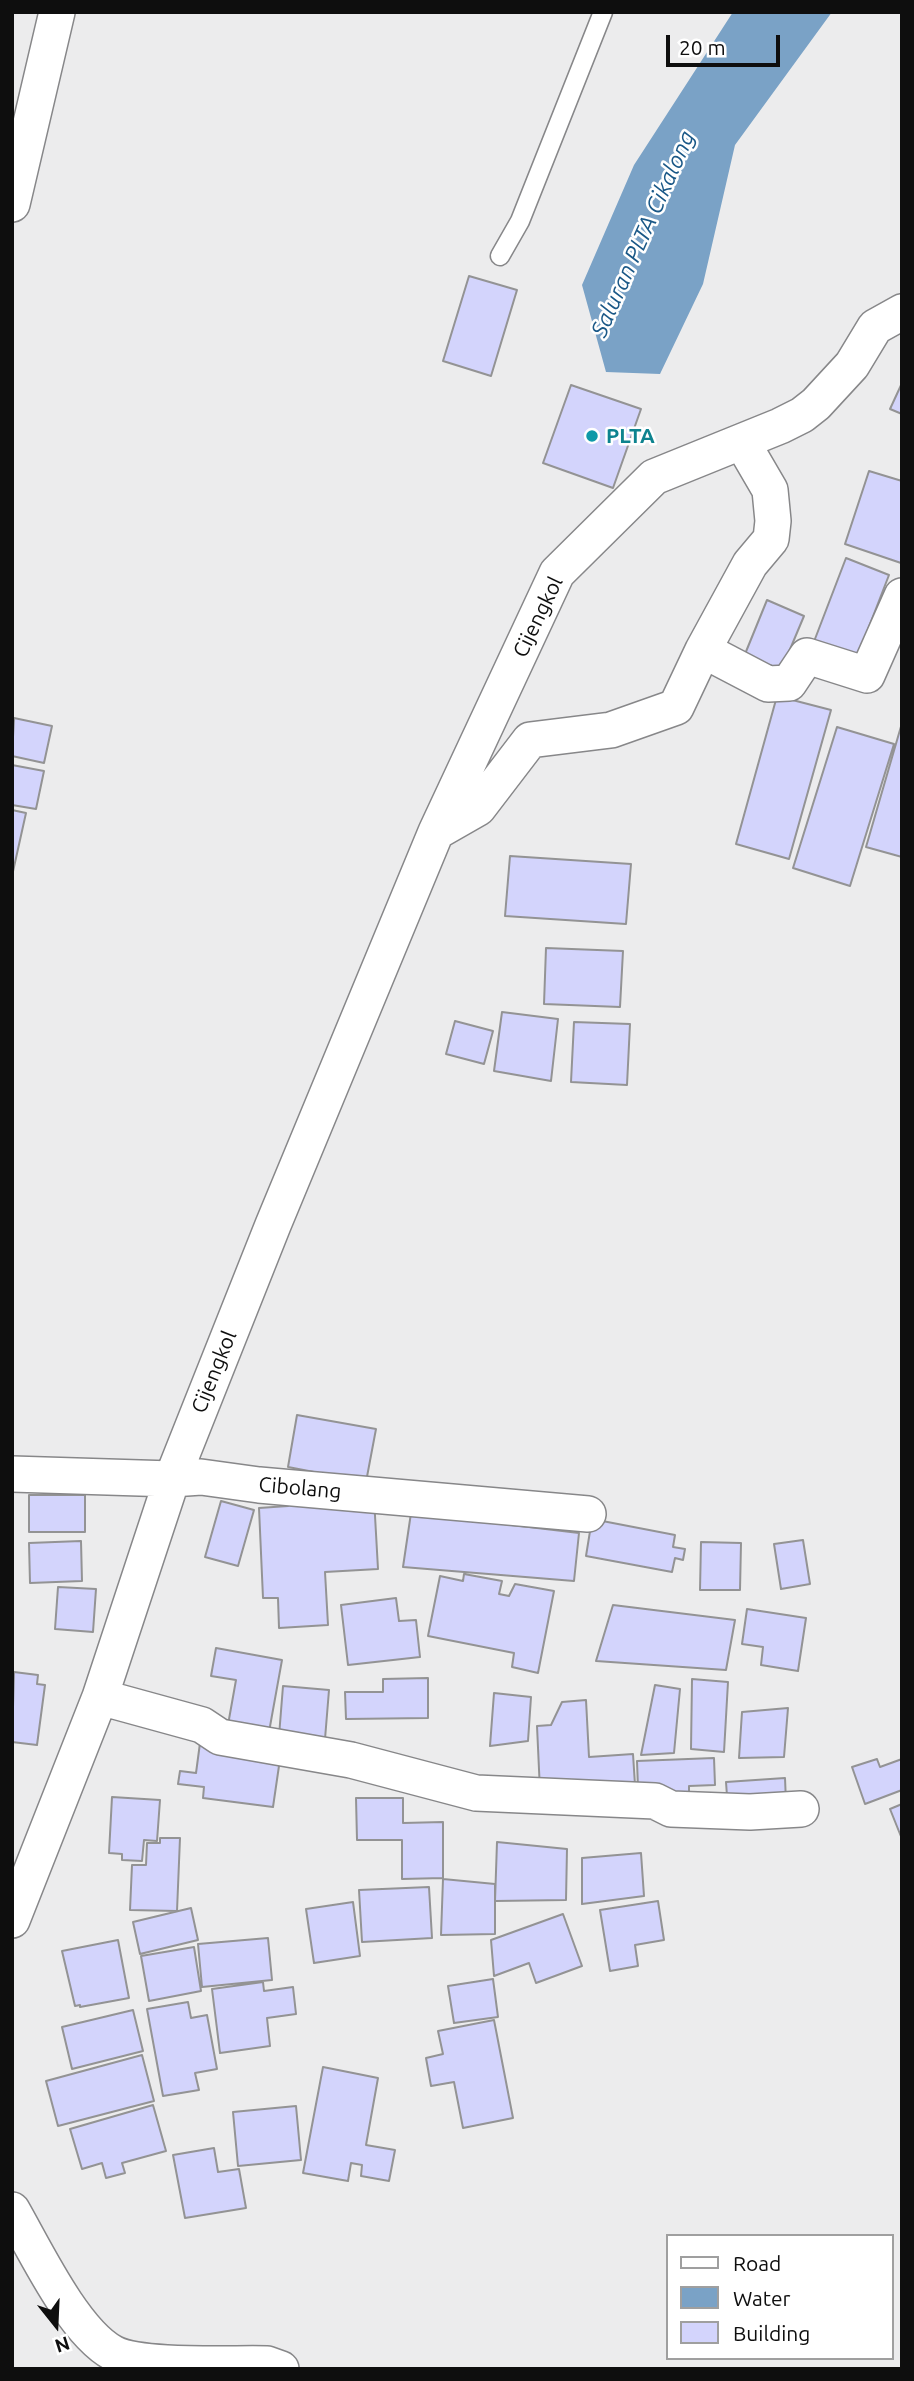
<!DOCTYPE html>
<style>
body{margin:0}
#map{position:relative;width:914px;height:2381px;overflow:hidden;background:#ececed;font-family:Ubuntu,sans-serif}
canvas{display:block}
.frame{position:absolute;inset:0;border:14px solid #0e0e0e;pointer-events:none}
.legend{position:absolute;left:666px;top:2234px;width:228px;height:126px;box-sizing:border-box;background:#fff;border:2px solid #9f9f9f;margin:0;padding:9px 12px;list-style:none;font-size:21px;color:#0e0e0e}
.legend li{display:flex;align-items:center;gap:14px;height:35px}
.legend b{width:35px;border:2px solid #9f9f9f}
.north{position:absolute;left:21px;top:2290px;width:70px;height:70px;-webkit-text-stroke:5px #fff;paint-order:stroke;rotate:162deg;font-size:19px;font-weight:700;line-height:28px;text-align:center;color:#0e0e0e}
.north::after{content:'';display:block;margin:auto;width:24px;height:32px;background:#0e0e0e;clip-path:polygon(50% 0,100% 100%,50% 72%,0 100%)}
.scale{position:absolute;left:666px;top:35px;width:114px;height:32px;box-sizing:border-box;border:4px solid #0e0e0e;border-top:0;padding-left:9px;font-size:21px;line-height:24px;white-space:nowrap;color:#0e0e0e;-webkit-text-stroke:5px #fff;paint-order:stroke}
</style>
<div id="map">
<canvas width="914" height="2381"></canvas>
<div class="frame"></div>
<ul class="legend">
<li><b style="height:9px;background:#fff"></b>Road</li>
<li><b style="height:19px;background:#7aa2c6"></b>Water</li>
<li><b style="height:19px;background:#d3d4fc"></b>Building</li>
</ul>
<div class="north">N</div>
<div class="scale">20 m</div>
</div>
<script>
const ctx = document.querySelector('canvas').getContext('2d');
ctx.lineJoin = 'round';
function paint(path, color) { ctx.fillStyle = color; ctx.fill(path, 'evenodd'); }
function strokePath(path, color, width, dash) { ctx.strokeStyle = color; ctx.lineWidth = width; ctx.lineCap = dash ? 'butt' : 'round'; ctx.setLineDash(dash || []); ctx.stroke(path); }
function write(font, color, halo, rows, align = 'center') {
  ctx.font = font + ' Ubuntu,sans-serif'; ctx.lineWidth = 5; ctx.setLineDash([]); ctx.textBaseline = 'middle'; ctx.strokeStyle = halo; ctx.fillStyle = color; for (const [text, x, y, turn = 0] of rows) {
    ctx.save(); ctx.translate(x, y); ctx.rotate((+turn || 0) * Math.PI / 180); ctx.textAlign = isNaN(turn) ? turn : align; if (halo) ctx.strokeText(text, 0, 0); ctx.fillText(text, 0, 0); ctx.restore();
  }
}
paint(new Path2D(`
 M 733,12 L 832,12 L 735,145 L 703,284 L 660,374 L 606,372 L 582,285 L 634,165 Z`), '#7aa2c6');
const building = new Path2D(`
 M 469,276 L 517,290 L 491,376 L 443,361 Z
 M 902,383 L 902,414 L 890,409 Z
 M 571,385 L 641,409 L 613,488 L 543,463 Z
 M 869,471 L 902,481 L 901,563 L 845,544 Z
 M 846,558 L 889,575 L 853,668 L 810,652 Z
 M 767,600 L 804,616 L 778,678 L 743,659 Z
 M 777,696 L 831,710 L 789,859 L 736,844 Z
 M 14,718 L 52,726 L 44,763 L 12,756 Z
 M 902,723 L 902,857 L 866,847 Z
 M 837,727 L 894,744 L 850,886 L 793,868 Z
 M 12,765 L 44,771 L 36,809 L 12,805 Z
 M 12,810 L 26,813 L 12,876 Z
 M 510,856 L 631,864 L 626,924 L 505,916 Z
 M 546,948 L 623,951 L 620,1007 L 544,1004 Z
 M 502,1012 L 558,1019 L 551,1081 L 494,1071 Z
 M 455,1021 L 493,1031 L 484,1064 L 446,1054 Z
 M 574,1022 L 630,1024 L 627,1085 L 571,1082 Z
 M 297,1415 L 376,1429 L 366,1482 L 288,1467 Z
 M 29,1495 L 85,1495 L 85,1532 L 29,1532 Z
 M 288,1496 L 374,1498 L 378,1569 L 325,1572 L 328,1625 L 279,1628 L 278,1598 L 263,1598 L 259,1508 L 288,1506 Z
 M 221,1501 L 254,1510 L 238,1566 L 205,1557 Z
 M 411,1513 L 579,1533 L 574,1581 L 403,1567 Z
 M 592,1519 L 675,1535 L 673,1547 L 685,1549 L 683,1560 L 675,1558 L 672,1572 L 586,1556 Z
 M 803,1540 L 810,1584 L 781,1589 L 774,1544 Z
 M 81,1541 L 82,1581 L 30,1583 L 29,1543 Z
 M 701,1542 L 741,1543 L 740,1590 L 700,1590 Z
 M 464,1574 L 502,1581 L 499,1594 L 509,1596 L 515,1584 L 554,1591 L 538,1673 L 512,1667 L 514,1653 L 428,1636 L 440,1576 L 463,1581 Z
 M 58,1587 L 96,1589 L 93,1632 L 55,1629 Z
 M 396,1598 L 399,1621 L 416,1620 L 420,1657 L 348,1665 L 341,1605 Z
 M 613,1605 L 735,1620 L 726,1670 L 596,1661 Z
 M 747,1609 L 806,1618 L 798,1671 L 761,1665 L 763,1647 L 742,1644 Z
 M 216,1648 L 282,1660 L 267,1743 L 226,1736 L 236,1680 L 211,1676 Z
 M 14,1672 L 38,1675 L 37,1684 L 45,1685 L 37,1745 L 12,1742 Z
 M 428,1678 L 428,1718 L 346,1719 L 345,1692 L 383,1692 L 383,1679 Z
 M 692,1679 L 728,1682 L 724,1752 L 691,1749 Z
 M 655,1685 L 680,1689 L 674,1753 L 641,1755 Z
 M 283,1686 L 329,1690 L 325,1739 L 279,1736 Z
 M 494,1693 L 531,1697 L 528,1741 L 490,1746 Z
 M 586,1700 L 589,1757 L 633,1754 L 635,1785 L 540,1791 L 537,1726 L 551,1725 L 562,1702 Z
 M 788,1708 L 784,1757 L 739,1758 L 742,1712 Z
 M 200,1743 L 280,1759 L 273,1807 L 203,1798 L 204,1787 L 178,1784 L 180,1771 L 196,1773 Z
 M 714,1758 L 715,1785 L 689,1786 L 689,1798 L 638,1788 L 637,1761 Z
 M 877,1759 L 880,1767 L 902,1759 L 902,1790 L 865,1804 L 852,1767 Z
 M 785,1778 L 786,1802 L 728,1810 L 726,1782 Z
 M 112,1797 L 160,1800 L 157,1841 L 144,1840 L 142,1861 L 122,1860 L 122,1854 L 109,1853 Z
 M 356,1798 L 403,1798 L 403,1823 L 443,1822 L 443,1878 L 402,1879 L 402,1840 L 357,1840 Z
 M 902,1804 L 902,1839 L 890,1809 Z
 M 160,1838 L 180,1838 L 177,1911 L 130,1910 L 132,1865 L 146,1865 L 147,1843 L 160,1843 Z
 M 497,1842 L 567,1849 L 566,1900 L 495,1901 Z
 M 641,1853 L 644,1896 L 582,1904 L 582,1858 Z
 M 443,1879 L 495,1884 L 495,1934 L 441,1935 Z
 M 429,1887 L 432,1938 L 362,1942 L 359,1890 Z
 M 658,1901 L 664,1940 L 635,1945 L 638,1966 L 610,1971 L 600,1910 Z
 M 353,1902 L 360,1956 L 314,1963 L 306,1909 Z
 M 191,1908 L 198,1940 L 140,1954 L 133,1922 Z
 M 563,1914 L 582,1966 L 536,1983 L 529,1963 L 494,1976 L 491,1940 Z
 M 268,1938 L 272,1980 L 202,1987 L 198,1944 Z
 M 118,1940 L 129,1998 L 80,2007 L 80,2005 L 75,2006 L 62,1951 Z
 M 194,1947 L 201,1991 L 149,2001 L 141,1956 Z
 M 493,1979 L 498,2017 L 454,2023 L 448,1986 Z
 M 263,1982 L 264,1991 L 293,1987 L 296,2014 L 267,2018 L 270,2046 L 220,2053 L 212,1989 Z
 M 188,2002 L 191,2018 L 207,2015 L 217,2069 L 195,2073 L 199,2090 L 163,2096 L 147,2009 Z
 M 133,2010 L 143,2051 L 72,2069 L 62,2027 Z
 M 494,2020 L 513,2118 L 463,2128 L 454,2082 L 431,2086 L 426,2058 L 443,2054 L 438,2031 Z
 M 142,2055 L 154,2101 L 58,2126 L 46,2081 Z
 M 323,2067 L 378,2078 L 366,2145 L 395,2150 L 389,2181 L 361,2176 L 362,2165 L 351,2163 L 348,2181 L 303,2173 Z
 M 153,2105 L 166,2151 L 122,2163 L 125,2173 L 106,2178 L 102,2163 L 82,2169 L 70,2129 Z
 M 296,2106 L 301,2160 L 238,2166 L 233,2112 Z
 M 214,2148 L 218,2172 L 239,2169 L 246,2208 L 185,2218 L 173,2155 Z`);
paint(building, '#d3d4fc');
strokePath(building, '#939394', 2);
const lane = new Path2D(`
 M 500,256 L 520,221 L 603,12`);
const street = new Path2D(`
 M 12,204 L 57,12
 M 703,650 L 768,684 L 789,683 L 807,656 L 867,675 L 902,596
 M 436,832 L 478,808 L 530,740 L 611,730 L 676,707 L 703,650 L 750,564 L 771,539 L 773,521 L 770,490 L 742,442
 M 12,1474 L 172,1479 L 201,1477 L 259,1485 L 588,1514
 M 100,1697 L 202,1725 L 220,1737 L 351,1760 L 476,1793 L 655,1801 L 671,1809 L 750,1812 L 801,1809
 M 12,1920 L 100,1697 L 172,1479 L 273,1225 L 436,832 L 557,573 L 654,477 L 780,426 L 802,415 L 816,404 L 852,365 L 875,327 L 902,312
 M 12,2210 C 35,2250 73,2331 113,2353 C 141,2368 231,2363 267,2364 L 281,2369`);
strokePath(lane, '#878789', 21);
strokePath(street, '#878789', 38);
strokePath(lane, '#fff', 18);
strokePath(street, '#fff', 35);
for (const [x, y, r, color] of [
 [592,436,7,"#0f9aa8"]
]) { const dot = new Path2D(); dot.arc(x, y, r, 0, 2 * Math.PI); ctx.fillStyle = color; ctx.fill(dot); strokePath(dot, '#fff', 2.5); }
write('bold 21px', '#0d838f', '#fff', [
 ["PLTA",606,436]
], 'left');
write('21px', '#0e0e0e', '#fff', [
 ["Cijengkol",538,617,-64],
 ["Cijengkol",214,1372,-68],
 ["Cibolang",300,1488,5]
]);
write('italic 23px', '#1a5887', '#fff', [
 ["Saluran PLTA Cikalong",643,234,-66]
]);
</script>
